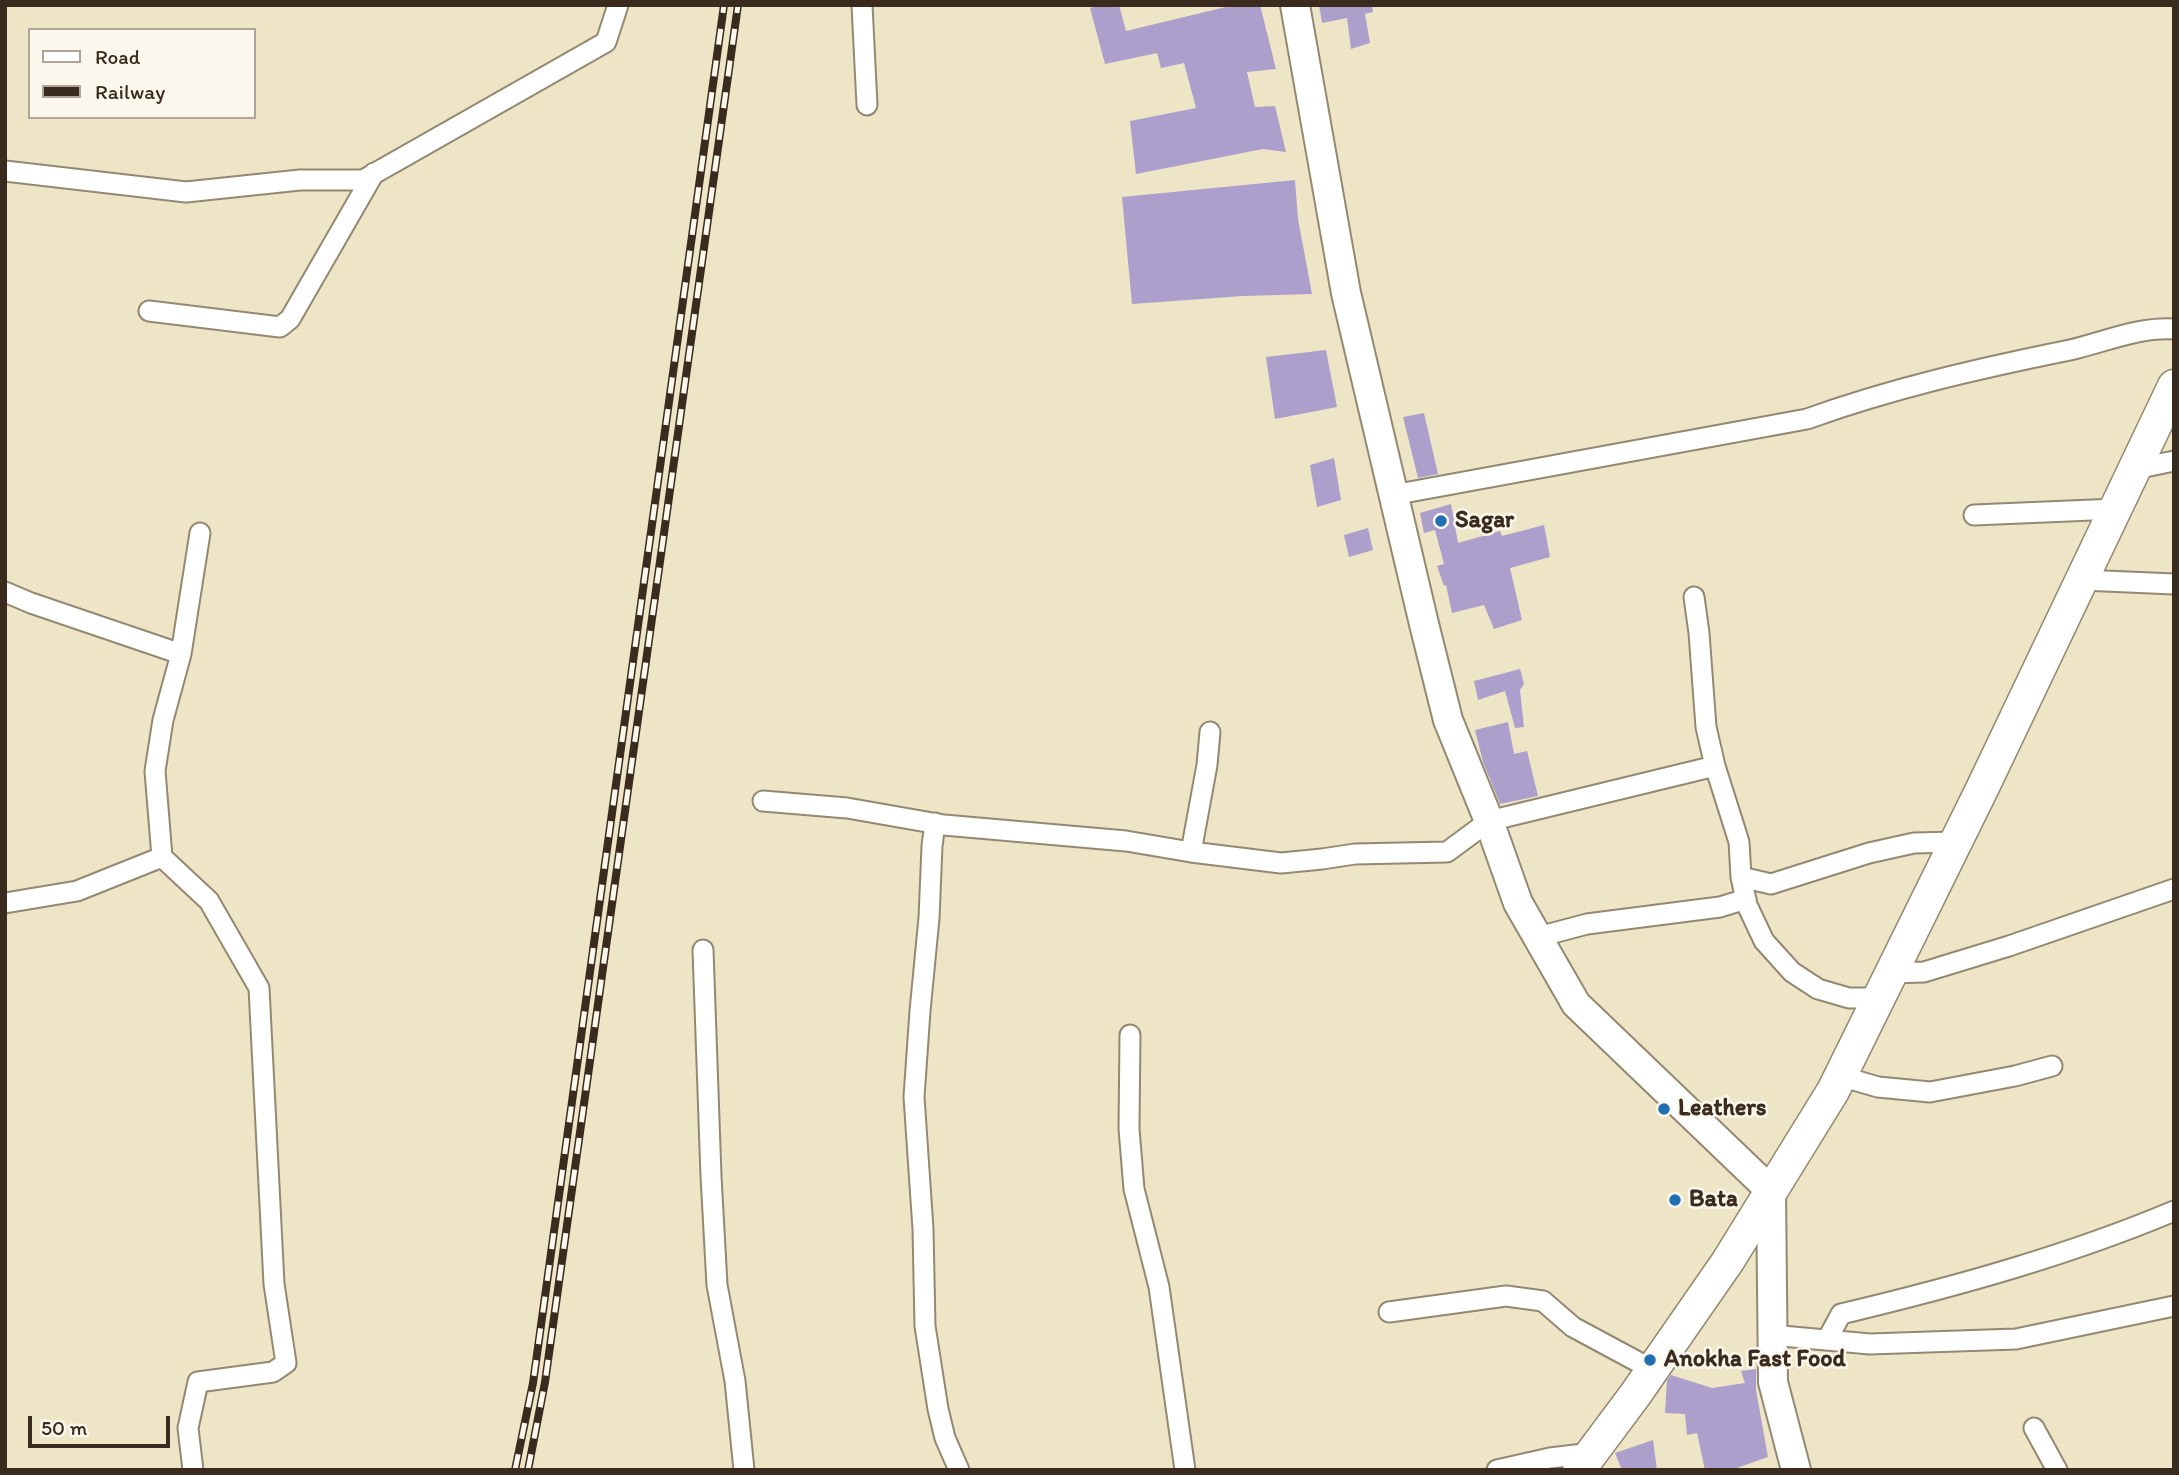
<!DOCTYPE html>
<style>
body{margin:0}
#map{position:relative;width:2179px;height:1475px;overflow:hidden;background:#eee5c6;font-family:Itim,sans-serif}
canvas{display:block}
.frame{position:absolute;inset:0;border:7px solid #3b2a1e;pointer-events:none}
.legend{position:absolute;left:28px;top:28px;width:228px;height:91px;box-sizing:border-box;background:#fbf7ec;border:2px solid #aea59a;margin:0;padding:9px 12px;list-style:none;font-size:21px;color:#3b2a1e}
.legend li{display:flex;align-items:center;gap:14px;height:35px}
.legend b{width:35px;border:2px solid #aea59a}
.scale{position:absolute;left:28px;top:1416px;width:142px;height:32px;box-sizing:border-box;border:4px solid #3b2a1e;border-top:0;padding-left:9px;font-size:21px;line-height:24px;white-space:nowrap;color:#3b2a1e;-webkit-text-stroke:5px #fbf7ec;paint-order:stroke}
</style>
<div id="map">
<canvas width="2179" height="1475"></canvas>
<div class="frame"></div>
<ul class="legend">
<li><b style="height:9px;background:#fff"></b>Road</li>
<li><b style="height:9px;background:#3b2a1e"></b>Railway</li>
</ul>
<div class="scale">50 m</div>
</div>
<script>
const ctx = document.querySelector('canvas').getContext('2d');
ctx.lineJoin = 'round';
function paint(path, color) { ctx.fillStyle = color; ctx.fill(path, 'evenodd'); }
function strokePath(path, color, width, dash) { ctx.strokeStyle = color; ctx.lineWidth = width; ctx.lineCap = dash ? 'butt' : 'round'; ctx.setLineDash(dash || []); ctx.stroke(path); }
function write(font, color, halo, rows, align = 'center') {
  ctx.font = font + ' Itim,sans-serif'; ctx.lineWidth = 5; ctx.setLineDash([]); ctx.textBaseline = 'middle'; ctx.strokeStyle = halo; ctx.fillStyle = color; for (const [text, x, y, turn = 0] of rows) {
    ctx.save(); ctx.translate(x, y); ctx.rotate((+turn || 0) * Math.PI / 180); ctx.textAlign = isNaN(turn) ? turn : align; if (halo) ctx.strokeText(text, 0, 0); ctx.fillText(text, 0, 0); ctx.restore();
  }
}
paint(new Path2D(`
 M 1101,5 L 1119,5 L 1126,31 L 1234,5 L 1260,5 L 1276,69 L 1247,72 L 1255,107 L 1275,106 L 1286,152 L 1263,149 L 1136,174 L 1130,121 L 1196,108 L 1184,63 L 1161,68 L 1157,53 L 1105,64 L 1090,8 Z
 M 1319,5 L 1372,5 L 1373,12 L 1365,14 L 1370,43 L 1351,49 L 1347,18 L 1322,23 Z
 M 1295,180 L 1298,219 L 1312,294 L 1243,296 L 1132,304 L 1122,197 Z
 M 1326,350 L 1337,407 L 1275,419 L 1266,357 Z
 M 1424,413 L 1438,474 L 1418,478 L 1403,417 Z
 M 1334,458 L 1341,500 L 1317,507 L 1310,465 Z
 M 1451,504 L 1458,543 L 1500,531 L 1502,536 L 1544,525 L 1550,557 L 1510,568 L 1522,620 L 1494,629 L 1484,605 L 1452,613 L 1446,585 L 1444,586 L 1437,566 L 1444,564 L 1435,530 L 1424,533 L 1420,513 Z
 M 1368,528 L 1373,550 L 1349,557 L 1344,535 Z
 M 1520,669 L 1524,684 L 1520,690 L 1524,727 L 1515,728 L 1505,691 L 1478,700 L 1474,681 Z
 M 1508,722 L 1514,754 L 1527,751 L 1538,796 L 1500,804 L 1483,762 L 1475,730 Z
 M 1756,1369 L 1756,1390 L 1768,1457 L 1731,1470 L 1705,1470 L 1697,1433 L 1687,1435 L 1685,1414 L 1665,1413 L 1667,1380 L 1671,1375 L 1712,1388 L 1745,1383 L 1741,1371 Z
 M 1653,1440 L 1657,1470 L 1622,1470 L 1615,1453 Z`), '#ad9fcc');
const minor = new Path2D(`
 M 862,5 L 867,105
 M 5,171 L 186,192 L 300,180 L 363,180 L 606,42 L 618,5
 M 149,311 L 280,327 L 290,319 L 374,173
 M 2135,469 L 2174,461
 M 1409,492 L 1807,419 C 1893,388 1981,368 2070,350 C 2105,342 2137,327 2174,329
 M 1974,515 L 2116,509
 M 2082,580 L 2174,584
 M 5,592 L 31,603 L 181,654
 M 1694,597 L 1699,633 L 1706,727 L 1715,766 L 1739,842 L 1741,877 L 1747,905 L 1764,941 L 1792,972 L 1818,989 L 1849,998 L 1879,998
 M 763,801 L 847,808 L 944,825 L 1126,841 L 1191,852 L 1281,863 L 1322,859 L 1355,854 L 1447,852 L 1489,821 L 1715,766
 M 935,823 L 932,846 L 929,918 L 920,1011 L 914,1097 L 923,1229 L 925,1326 L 938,1409 L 945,1438 L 959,1470
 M 1191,852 L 1207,765 L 1210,732
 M 1741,877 L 1771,884 L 1869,853 L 1914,843 L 1956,842
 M 5,903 L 77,891 L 162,857
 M 1538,937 L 1587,924 L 1720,907 L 1746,899
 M 703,950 L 711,1176 L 717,1285 L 735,1381 L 744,1470
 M 1891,973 L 1924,972 L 2009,946 L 2174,889
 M 1130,1035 L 1129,1129 L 1134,1189 L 1159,1287 L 1185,1470
 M 1840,1076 L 1878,1087 L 1930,1092 L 2015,1076 L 2052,1066
 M 1389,1312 L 1506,1296 L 1543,1301 L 1573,1327 L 1653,1370
 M 1771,1335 L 1870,1344 L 2016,1339 L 2174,1306
 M 1827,1340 L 1841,1314 C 1954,1287 2067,1256 2174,1211
 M 2034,1428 L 2057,1470
 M 193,1470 L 188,1428 L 198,1382 L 273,1372 L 286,1363 L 274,1284 L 259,988 L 209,901 L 162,857 L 155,771 L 163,720 L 181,654 L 200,533
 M 1497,1470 L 1550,1458 L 1592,1453`);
const secondary = new Path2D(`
 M 1295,5 L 1346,293 L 1424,624 L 1448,720 L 1489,821 L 1518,903 L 1576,1004 L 1771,1191 L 1773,1382 L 1796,1470`);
const primary = new Path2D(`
 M 1579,1470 L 1635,1395 L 1728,1261 L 1833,1091 L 1982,789 L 2174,386`);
strokePath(minor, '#948872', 23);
strokePath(secondary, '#948872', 32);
strokePath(primary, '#948872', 35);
strokePath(minor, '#fff', 19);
strokePath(secondary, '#fff', 28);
strokePath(primary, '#fff', 32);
const rail = new Path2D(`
 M 515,1470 L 533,1383 L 724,5
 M 528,1470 L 545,1382 L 738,5`);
strokePath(rail, '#3b2a1e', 8);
strokePath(rail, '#fbf7ec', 5, [16]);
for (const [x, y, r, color] of [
 [1441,521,7,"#1f6fb2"],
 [1664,1109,7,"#1f6fb2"],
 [1675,1200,7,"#1f6fb2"],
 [1650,1360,7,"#1f6fb2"]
]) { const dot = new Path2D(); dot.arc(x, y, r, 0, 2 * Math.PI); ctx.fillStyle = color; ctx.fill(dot); strokePath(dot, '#fbf7ec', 2.5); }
write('bold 24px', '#3b2a1e', '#fbf7ec', [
 ["Sagar",1455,521],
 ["Leathers",1678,1109],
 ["Bata",1689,1200],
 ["Anokha Fast Food",1664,1360]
], 'left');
</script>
